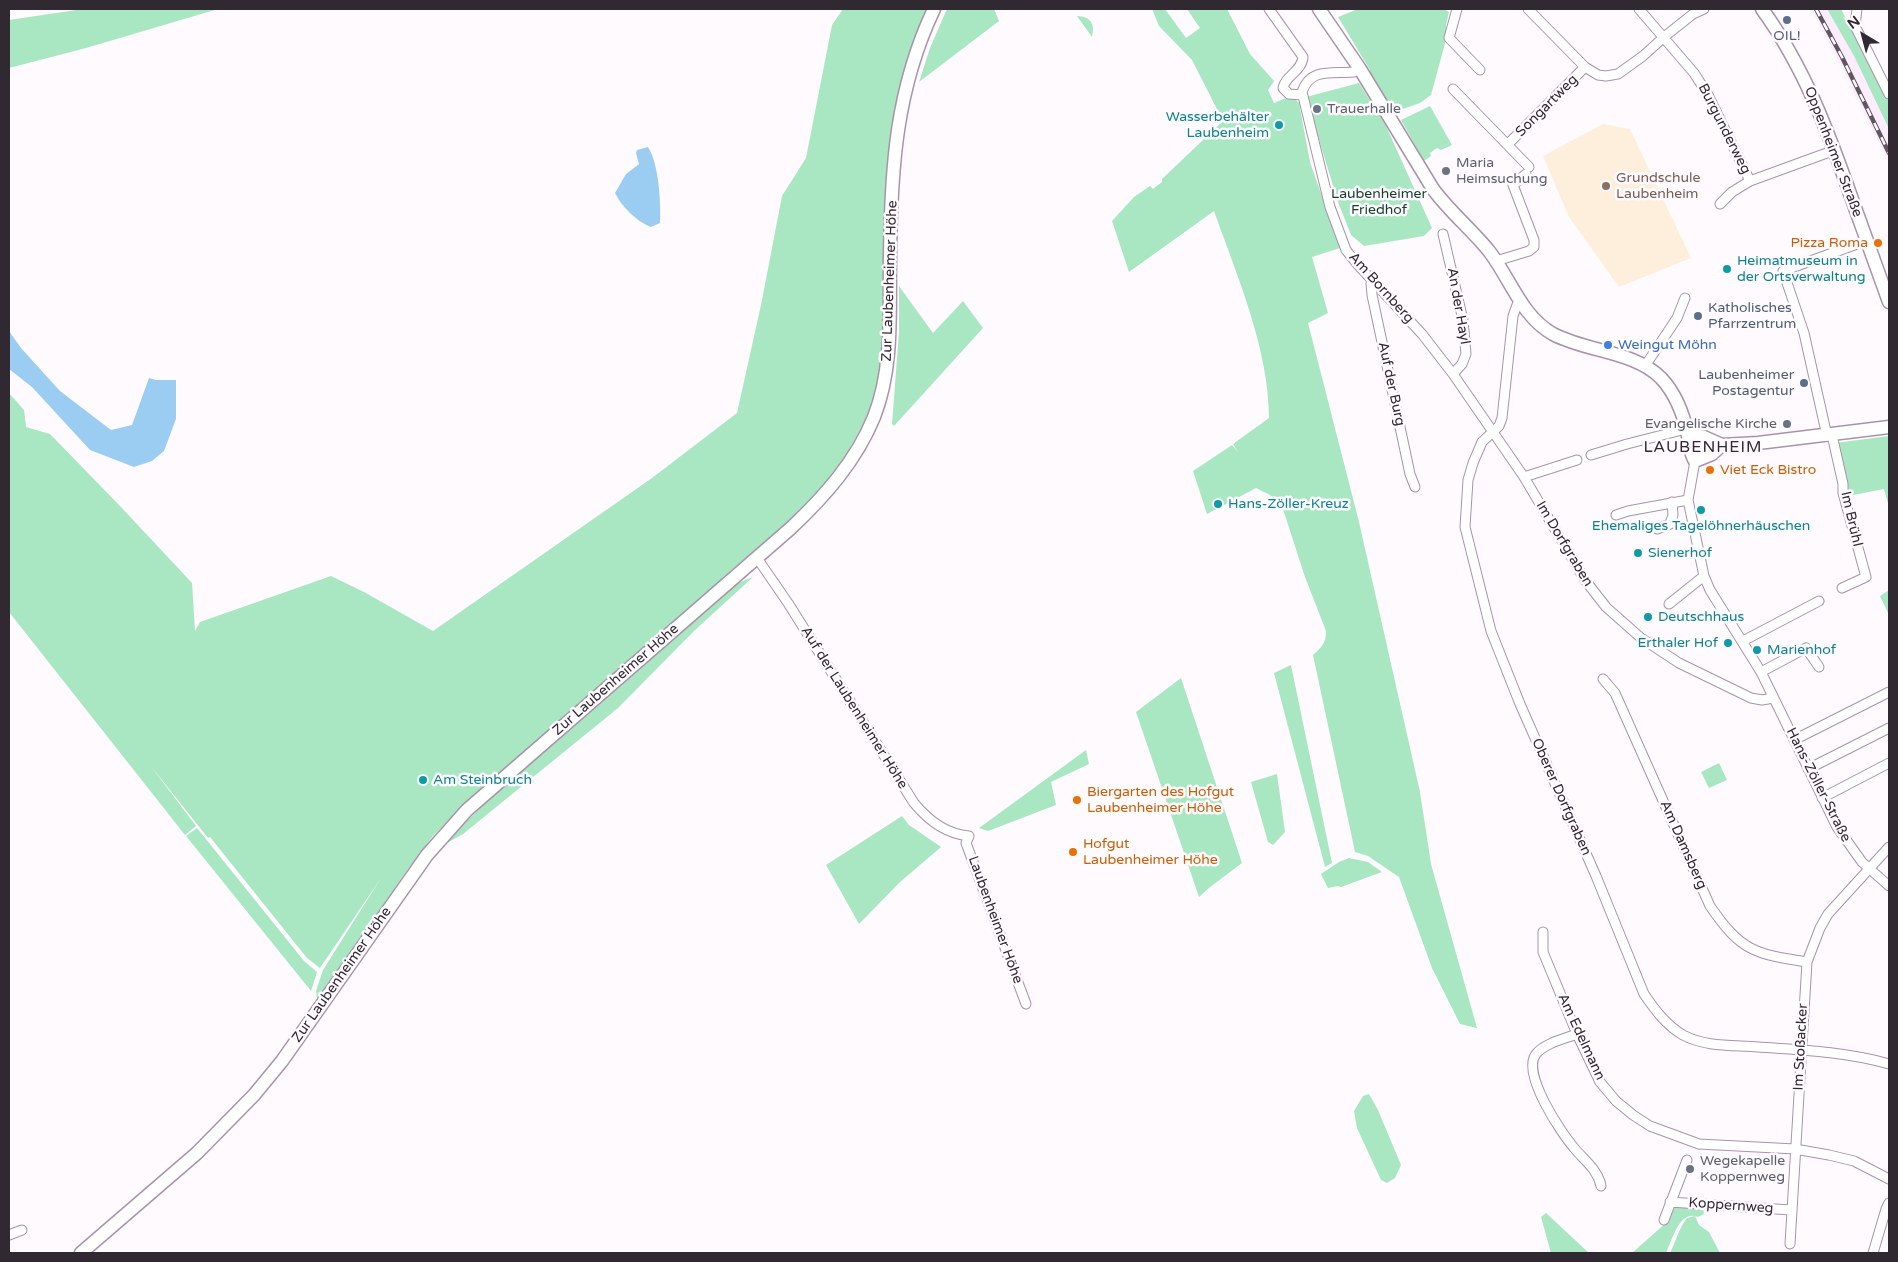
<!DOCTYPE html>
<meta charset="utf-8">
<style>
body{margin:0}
#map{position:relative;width:1898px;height:1262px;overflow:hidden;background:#fefafe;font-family:"Varela Round",sans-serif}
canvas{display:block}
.frame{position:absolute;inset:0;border:10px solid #312931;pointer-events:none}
.north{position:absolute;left:1838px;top:10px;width:50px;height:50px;-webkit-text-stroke:4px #fefafe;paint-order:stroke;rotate:323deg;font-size:14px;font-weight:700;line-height:20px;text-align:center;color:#312931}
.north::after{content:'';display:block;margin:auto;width:18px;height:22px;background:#312931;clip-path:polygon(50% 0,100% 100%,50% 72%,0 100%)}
</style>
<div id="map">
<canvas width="1898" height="1262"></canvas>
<div class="frame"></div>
<div class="north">N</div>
</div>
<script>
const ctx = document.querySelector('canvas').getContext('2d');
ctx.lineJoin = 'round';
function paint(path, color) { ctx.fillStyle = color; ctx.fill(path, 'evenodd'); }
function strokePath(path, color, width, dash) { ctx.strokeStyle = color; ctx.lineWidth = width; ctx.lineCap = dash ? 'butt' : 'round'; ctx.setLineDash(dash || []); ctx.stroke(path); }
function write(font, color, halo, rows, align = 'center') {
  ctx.font = font + ' "Varela Round",sans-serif'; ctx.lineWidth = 5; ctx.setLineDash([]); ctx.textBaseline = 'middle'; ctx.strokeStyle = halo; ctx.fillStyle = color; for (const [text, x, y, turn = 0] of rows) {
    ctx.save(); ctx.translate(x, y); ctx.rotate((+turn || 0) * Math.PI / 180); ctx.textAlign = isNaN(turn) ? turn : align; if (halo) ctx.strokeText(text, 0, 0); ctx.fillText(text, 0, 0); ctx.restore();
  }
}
paint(new Path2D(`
 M 1811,9 L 1827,9 L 1854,56 L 1889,129 L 1889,162 L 1852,90 L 1848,79 Z`), '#feedfe');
paint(new Path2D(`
 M 1603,124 L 1630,129 L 1691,258 L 1619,287 L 1569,217 L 1543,156 Z`), '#feefdc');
paint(new Path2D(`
 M 83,9 L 218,9 L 86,48 L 9,68 L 9,20 Z
 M 843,9 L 930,9 L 899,94 L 882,376 L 873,406 L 835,475 L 816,498 L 722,578 L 721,582 L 470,798 L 433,836 L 405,873 L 322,997 L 317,998 L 316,991 L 323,970 L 381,878 L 320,968 L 307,958 L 210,837 L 208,838 L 150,765 L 196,826 L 185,835 L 9,612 L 9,393 L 24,410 L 26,427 L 50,434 L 120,506 L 192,583 L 195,631 L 200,622 L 331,576 L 364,592 L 433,631 L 652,478 L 737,413 L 761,305 L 782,196 L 806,158 L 832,25 Z
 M 947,9 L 994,9 L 999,21 L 919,82 L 930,48 Z
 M 1152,9 L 1165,9 L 1186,38 L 1200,28 L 1187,9 L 1227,9 L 1250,54 L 1274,81 L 1268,90 L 1274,103 L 1286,98 L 1294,98 L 1299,103 L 1310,162 L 1340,248 L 1312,257 L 1328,313 L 1308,323 L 1359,522 L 1420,792 L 1431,864 L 1477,1028 L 1460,1024 L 1432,968 L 1399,877 L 1368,856 L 1355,852 L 1313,655 C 1322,647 1326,643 1326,631 L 1305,577 L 1282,506 L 1270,495 L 1256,488 L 1207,514 L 1193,471 L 1232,445 L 1238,452 L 1233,444 L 1269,418 C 1269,349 1237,276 1214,211 L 1129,272 L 1112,221 L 1134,197 L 1150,186 L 1153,189 L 1162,182 L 1162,179 L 1223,121 L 1192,60 L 1159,26 Z
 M 1358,9 L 1444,9 L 1449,12 L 1446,25 L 1447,36 L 1431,95 L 1420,103 L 1394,112 L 1368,72 L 1370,70 L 1338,17 Z
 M 1827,9 L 1841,9 L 1889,102 L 1889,129 L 1854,56 Z
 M 1077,16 C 1091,17 1095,23 1092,37 Z
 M 1359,83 L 1386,126 L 1432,228 L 1424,236 L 1364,246 L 1351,235 L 1338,202 L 1306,97 Z
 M 1430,106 L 1452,145 L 1441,150 L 1437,148 L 1430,153 L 1431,156 L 1424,161 L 1401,120 Z
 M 899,286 L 933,333 L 963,301 L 983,328 L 894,426 L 892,424 L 899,332 Z
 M 1889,436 L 1889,507 L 1884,489 L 1848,496 L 1835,443 Z
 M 753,577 L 694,631 L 618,708 L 463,834 L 440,847 L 505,784 L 671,639 L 738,583 Z
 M 1889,590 L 1889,615 L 1880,596 Z
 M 1291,665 L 1332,863 L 1325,867 L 1274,673 Z
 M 1181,678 L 1242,863 L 1210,887 L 1199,897 L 1136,712 Z
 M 1086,750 L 1089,764 L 1051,782 L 1056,805 L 988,831 L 979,828 Z
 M 1719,763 L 1727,780 L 1709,788 L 1701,772 Z
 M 1277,774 L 1285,832 L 1273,845 L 1268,842 L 1251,782 Z
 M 902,816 L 909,825 L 941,847 L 900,882 L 859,924 L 826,865 Z
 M 197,828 L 304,961 L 317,972 L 311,991 L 186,836 Z
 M 1349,858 L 1368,862 L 1382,872 L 1341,887 L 1338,886 L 1328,888 L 1321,874 L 1339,862 Z
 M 1369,1094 L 1378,1110 L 1401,1165 L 1395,1178 L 1387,1183 L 1381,1180 L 1357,1128 L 1354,1111 L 1363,1096 Z
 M 1676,1206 L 1703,1208 L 1704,1214 L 1698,1217 C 1679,1209 1672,1241 1666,1253 L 1632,1253 L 1667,1222 L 1671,1208 Z
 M 1546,1213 L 1589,1253 L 1551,1253 L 1541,1217 Z
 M 1695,1216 L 1699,1225 L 1709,1232 L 1720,1253 L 1670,1253 C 1676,1241 1679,1228 1687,1218 Z`), '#a8e7c1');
paint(new Path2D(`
 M 648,147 C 659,164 661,203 660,223 L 651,227 C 636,221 622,207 615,193 L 626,174 L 639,164 L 636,153 L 637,150 Z
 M 9,331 L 21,348 L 60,391 L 111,430 L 132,425 L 149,378 L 156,380 L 176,380 L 176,419 L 164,451 L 152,461 L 134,467 L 90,450 L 32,387 L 9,369 Z`), '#9bcdf3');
const street = new Path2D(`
 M 1269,9 L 1303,57 C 1302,71 1285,76 1283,88 L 1289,94 L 1302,95
 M 1457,9 L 1449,38 L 1480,70
 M 1528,9 L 1585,67 L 1598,75 L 1606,76 L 1618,74 L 1643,56 L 1664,37 L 1693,14 L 1704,9
 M 1639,9 L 1694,73 L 1708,95 L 1750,181
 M 1857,9 L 1855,26 L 1889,94
 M 1360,69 L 1354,72 C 1333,74 1310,67 1302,92 L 1330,207 L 1346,250 L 1358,265 L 1422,334 L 1453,374 L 1524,477 L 1585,580 L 1606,607 L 1641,638 L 1679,663 L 1751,698 L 1762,700 L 1773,698
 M 1453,89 L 1529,167
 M 1508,144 L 1585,67
 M 1720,204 L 1732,192 L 1750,181 L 1835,150
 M 1443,234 L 1463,320 L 1466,354 L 1462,364 L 1453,374
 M 1496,261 L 1529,251 L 1534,247 L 1534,240 L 1513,185 L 1526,174
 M 1373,281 L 1371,283 L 1372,295 L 1410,474 L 1415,487
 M 1521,301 L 1517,305 L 1513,316 L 1502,418 L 1499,426 L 1482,442 L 1473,463 L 1468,480 L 1465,527 L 1491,631 L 1520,704 L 1596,876 L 1644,994 C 1655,1010 1666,1025 1683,1035 C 1705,1047 1733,1045 1758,1047 C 1802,1050 1847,1052 1889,1064
 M 1645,366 L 1677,318 L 1685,298
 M 1832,435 L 1843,484 L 1843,493 L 1866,577 L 1842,588
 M 1827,436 L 1804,333 L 1783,271 L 1868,240
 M 1591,455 L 1627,444 L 1686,429
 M 1695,461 L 1688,500 L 1704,576 L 1710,590 L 1761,672 L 1837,827 L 1862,862 L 1889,886
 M 1524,477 L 1577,460
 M 1616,515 L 1628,511 L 1688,500
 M 1657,529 L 1670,524 L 1673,515 L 1672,502
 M 757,558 L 788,603 L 914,803 C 928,820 946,834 969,836 L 966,843 L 1026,1004
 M 1669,604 L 1704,576
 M 1743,641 L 1819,601
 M 1761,672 L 1806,648 L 1819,667
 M 1603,679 L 1615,693 L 1710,906 C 1741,951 1754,954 1807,962
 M 1794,740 L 1889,692
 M 1808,769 L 1889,728
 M 1822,798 L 1889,763
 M 1543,932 L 1543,952 L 1577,1034 L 1600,1082 L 1616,1101 L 1633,1115 L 1650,1126 L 1699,1144 L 1795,1149 L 1829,1155 L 1854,1161 L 1889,1179
 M 1577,1034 C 1564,1039 1545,1043 1536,1054 C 1521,1073 1561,1133 1575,1149 C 1585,1161 1598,1170 1601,1186
 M 1670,1202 L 1791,1210
 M 1664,1220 L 1687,1160
 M 9,1235 L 22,1230
 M 1790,1244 L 1807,962 L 1820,928 L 1828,914 L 1889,847
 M 1873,1253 L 1886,1209 L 1889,1203`);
const secondary = new Path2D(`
 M 1319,9 L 1360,69 L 1433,189 C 1449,211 1471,229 1489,251 C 1510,278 1521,316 1553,334 C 1587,352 1634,351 1661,378 C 1676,394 1684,416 1688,436 C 1690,445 1690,454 1695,461 L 1712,454 L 1722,445
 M 1762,9 C 1805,68 1829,134 1853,202 C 1865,235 1877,269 1889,302
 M 1688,434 L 1704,437 L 1722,445 L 1758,443 L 1889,427
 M 81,1253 L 197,1153 L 254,1095 L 282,1061 L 427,855 L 467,810 L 791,528 C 825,496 856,461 874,417 C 894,366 889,310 890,256 C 891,168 896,89 934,9`);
strokePath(street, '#a894a9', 11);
strokePath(secondary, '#a894a9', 15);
strokePath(street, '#fff', 9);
strokePath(secondary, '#fff', 12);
const rail = new Path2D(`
 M 1816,9 L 1842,57 L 1889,153`);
strokePath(rail, '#5f585f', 4.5);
strokePath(rail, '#fefafe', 2.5, [8]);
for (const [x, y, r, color] of [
 [1787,20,5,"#5c6f8a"],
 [1317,109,5,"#6b7280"],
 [1279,125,5,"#0f9aa8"],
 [1446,171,5,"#6b7280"],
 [1606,186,5,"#8d6e63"],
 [1878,243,5,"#e8710a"],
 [1727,269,5,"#0f9aa8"],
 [1698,316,5,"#5c6f8a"],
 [1608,345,5,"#3f7fe0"],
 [1804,383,5,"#5c6f8a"],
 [1787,424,5,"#6b7280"],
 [1710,470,5,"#e8710a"],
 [1218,504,5,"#0f9aa8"],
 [1701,510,5,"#0f9aa8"],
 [1638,553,5,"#0f9aa8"],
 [1648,617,5,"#0f9aa8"],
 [1728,643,5,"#0f9aa8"],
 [1757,650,5,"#0f9aa8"],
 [423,780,5,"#0f9aa8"],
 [1077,800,5,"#e8710a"],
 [1073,852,5,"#e8710a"],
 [1690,1169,5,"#6b7280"]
]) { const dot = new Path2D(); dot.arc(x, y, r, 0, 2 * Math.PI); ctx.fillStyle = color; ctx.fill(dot); strokePath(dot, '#fefafe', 2); }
write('14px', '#4e5e75', '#fefafe', [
 ["OIL!",1787,36],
 ["Katholisches",1708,308,"left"],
 ["Pfarrzentrum",1708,324,"left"],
 ["Laubenheimer",1794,375,"right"],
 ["Postagentur",1794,391,"right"]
]);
write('14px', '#312931', '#fefafe', [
 ["Songartweg",1547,106,-45],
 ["Burgunderweg",1724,129,63],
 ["Oppenheimer Straße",1833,152,69],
 ["Zur Laubenheimer Höhe",890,281,-88],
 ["Am Bornberg",1381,288,48],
 ["An der Hayl",1458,306,80],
 ["Auf der Burg",1391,384,78],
 ["Im Brühl",1851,519,77],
 ["Im Dorfgraben",1564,544,59],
 ["Zur Laubenheimer Höhe",616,680,-41],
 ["Auf der Laubenheimer Höhe",854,708,58],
 ["Hans-Zöller-Straße",1818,785,63],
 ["Oberer Dorfgraben",1561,797,66],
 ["Am Damsberg",1683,845,66],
 ["Laubenheimer Höhe",995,920,70],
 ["Zur Laubenheimer Höhe",342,975,-55],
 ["Am Edelmann",1581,1037,65],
 ["Im Stoßacker",1801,1047,-87],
 ["Koppernweg",1731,1206,4]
]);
write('14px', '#5b616d', '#fefafe', [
 ["Trauerhalle",1327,109],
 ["Maria",1456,163],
 ["Heimsuchung",1456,179],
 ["Evangelische Kirche",1777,424,"right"],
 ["Wegekapelle",1700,1161],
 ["Koppernweg",1700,1177]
], 'left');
write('14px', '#0d838f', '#fefafe', [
 ["Wasserbehälter",1269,117,"right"],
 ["Laubenheim",1269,133,"right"],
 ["Heimatmuseum in",1737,261],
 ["der Ortsverwaltung",1737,277],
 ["Hans-Zöller-Kreuz",1228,504],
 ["Ehemaliges Tagelöhnerhäuschen",1701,526,"center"],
 ["Sienerhof",1648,553],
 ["Deutschhaus",1658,617],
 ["Erthaler Hof",1718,643,"right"],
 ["Marienhof",1767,650],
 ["Am Steinbruch",433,780]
], 'left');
write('14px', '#785e54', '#fefafe', [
 ["Grundschule",1616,178],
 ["Laubenheim",1616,194]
], 'left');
write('14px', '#133f29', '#fefafe', [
 ["Laubenheimer",1379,194],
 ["Friedhof",1379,210]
]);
write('14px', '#c56008', '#fefafe', [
 ["Pizza Roma",1868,243,"right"],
 ["Viet Eck Bistro",1720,470],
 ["Biergarten des Hofgut",1087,792],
 ["Laubenheimer Höhe",1087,808],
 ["Hofgut",1083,844],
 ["Laubenheimer Höhe",1083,860]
], 'left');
write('14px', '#366cbe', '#fefafe', [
 ["Weingut Möhn",1618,345]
], 'left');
ctx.letterSpacing = '1px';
write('16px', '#312931', '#fefafe', [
 ["LAUBENHEIM",1703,448]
]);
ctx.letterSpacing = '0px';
</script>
